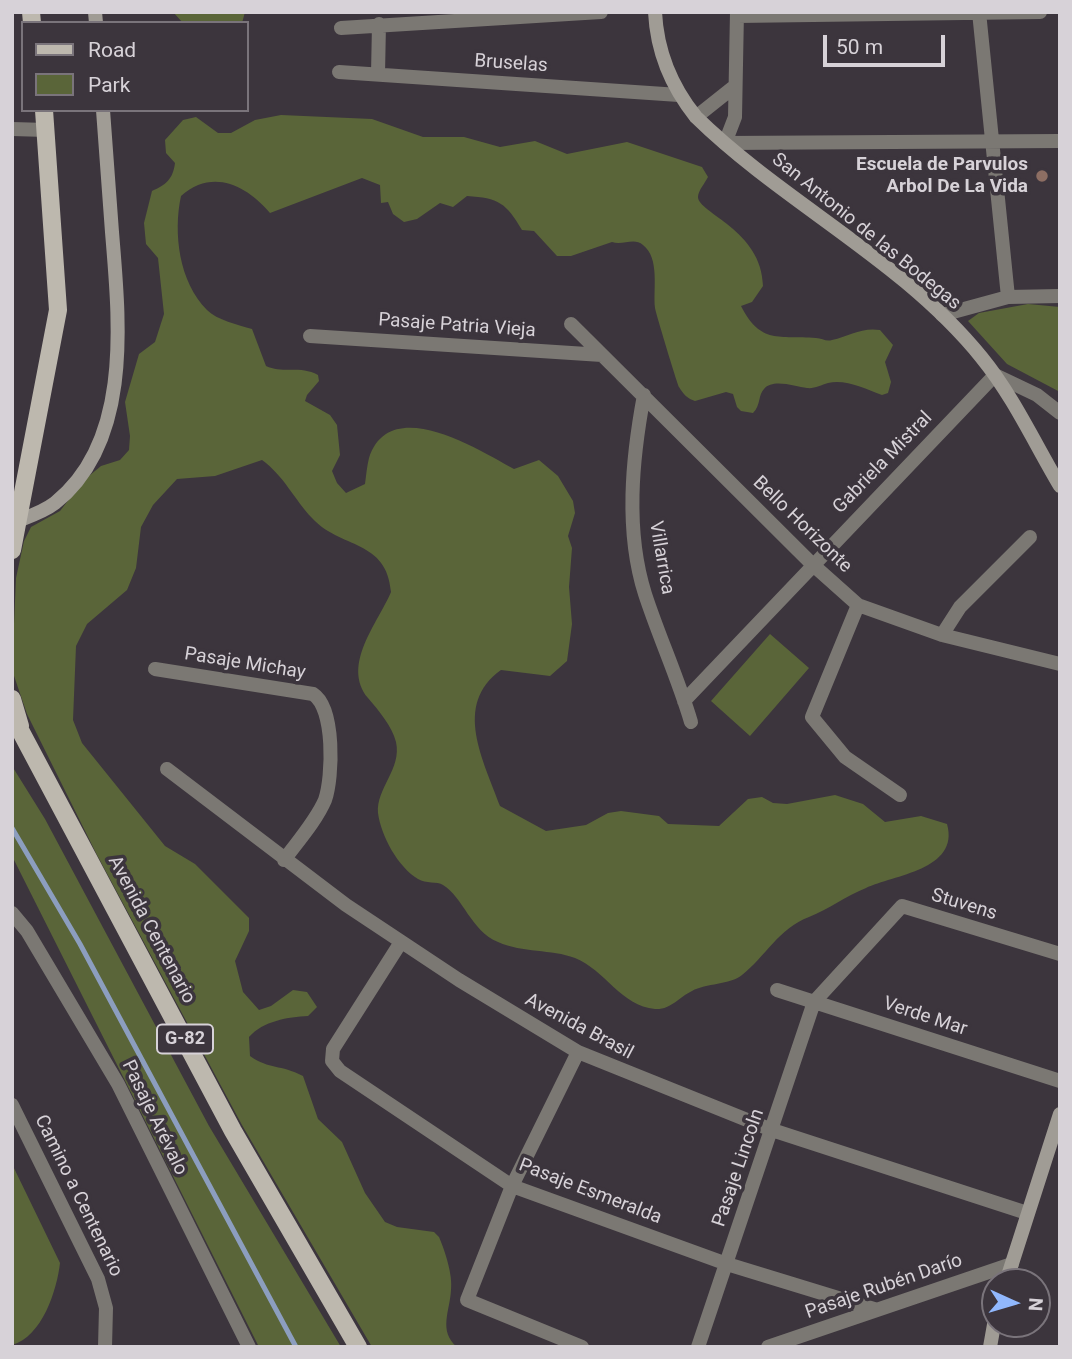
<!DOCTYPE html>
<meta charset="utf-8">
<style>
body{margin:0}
#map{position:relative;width:1072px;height:1359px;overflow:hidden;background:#3c353d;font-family:Roboto,sans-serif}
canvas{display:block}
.frame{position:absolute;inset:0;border:14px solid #d7d2d8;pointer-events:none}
.legend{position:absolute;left:21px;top:21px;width:228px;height:91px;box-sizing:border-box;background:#3c353d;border:2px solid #7a747b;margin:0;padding:9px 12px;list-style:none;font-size:21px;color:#d7d2d8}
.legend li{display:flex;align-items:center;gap:14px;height:35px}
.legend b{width:35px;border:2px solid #7a747b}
.north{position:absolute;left:981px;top:1268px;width:70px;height:70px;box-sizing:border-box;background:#3c353d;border:2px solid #7a747b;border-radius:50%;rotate:94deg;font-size:19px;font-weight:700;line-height:28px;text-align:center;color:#d7d2d8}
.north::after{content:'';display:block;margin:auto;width:24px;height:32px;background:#91b8fd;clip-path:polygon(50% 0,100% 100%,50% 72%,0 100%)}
.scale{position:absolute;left:823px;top:35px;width:122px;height:32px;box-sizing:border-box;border:4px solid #d7d2d8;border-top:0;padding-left:9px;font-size:21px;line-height:24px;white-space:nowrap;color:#d7d2d8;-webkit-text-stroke:5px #3c353d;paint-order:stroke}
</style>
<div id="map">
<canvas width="1072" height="1359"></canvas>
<div class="frame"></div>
<ul class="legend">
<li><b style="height:9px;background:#bdb8ae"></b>Road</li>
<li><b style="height:19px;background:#5a6539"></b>Park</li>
</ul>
<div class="north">N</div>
<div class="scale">50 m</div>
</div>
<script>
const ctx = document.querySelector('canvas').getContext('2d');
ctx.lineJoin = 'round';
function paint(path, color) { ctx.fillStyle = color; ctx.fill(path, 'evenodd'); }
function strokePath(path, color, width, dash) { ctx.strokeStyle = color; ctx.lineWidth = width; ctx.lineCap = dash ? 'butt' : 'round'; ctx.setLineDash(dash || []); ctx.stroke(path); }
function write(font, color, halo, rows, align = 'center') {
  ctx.font = font + ' Roboto,sans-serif'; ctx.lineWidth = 7; ctx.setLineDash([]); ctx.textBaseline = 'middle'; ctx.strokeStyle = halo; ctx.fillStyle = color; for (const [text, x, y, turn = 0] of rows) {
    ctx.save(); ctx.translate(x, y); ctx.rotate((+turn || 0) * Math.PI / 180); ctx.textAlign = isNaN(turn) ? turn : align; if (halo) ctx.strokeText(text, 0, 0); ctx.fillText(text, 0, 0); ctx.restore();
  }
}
paint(new Path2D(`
 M 173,12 L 245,12 L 242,23 L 183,23 Z
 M 281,115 L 372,119 L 423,137 L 464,137 L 500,147 L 535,141 L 567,154 L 627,142 L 702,167 L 708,177 C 705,183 698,191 698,197 C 698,213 762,230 763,286 L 752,302 L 741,306 C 761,345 779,335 816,338 C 822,338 826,342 832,340 C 849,336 862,327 880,330 L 893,345 L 885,362 L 891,382 L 888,393 L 882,395 C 865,389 846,379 828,383 C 821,385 814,389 807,388 C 796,387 773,378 764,389 C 758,395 761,405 753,413 L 741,411 L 737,407 L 733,394 L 726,392 L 695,401 C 688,399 683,394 679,387 C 677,383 656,314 655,308 C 653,289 660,258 643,245 C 634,237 622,246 612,242 L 571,256 L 557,256 L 534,231 L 522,230 C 506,203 499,198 467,196 L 453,207 L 440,203 L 417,219 L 404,222 L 393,214 L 388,202 L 381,203 L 380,185 L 362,178 L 270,213 C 245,184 212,169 181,196 C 173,233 179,282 207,310 C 217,320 238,325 252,329 L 266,366 C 283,374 300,365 318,375 L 319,381 L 307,395 L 305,401 L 330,415 L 337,425 L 340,455 L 332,471 L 337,483 L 346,493 L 365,484 C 366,476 367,466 369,458 C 390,393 479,450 514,469 L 539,460 L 558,476 L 573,501 L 575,513 L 568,536 L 572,548 L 569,587 L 572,624 L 567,661 L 550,676 L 501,670 C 452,705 484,761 500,806 L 546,831 L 586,825 L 608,813 L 621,811 L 659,816 L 668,824 L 719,826 L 748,799 L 762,797 L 773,803 L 787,804 L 835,795 L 863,804 L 885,822 L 921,816 L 947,824 C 960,870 893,875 866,888 C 846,896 829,909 809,917 C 779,928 765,957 742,975 C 730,985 706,983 692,991 C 679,997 671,1010 655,1009 C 621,1006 605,970 575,958 C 551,949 523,953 498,942 C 471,931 463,897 443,885 C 437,881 426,884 418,879 C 398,867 381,836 378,813 C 376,788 402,769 396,742 C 392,726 379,711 368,698 C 341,665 378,623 391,592 C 387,539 340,549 312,518 C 294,499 284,476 262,460 L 215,476 L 177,479 L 153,505 L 141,527 L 136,568 L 127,590 L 87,624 L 76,646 L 73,720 L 82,743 L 165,846 L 195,864 L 249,918 L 249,931 L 235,961 L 243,992 L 259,1010 L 271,1006 L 293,990 L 307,992 L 317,1007 L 308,1016 C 288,1017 263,1021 249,1037 L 250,1056 C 270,1070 280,1064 303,1076 L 318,1119 L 342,1142 L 365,1193 L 385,1222 L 397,1227 L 434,1232 L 439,1237 C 445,1251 453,1275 451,1290 C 450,1311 438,1331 457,1347 L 372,1347 L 242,1125 L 96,853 L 27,714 L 12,670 L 16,578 L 24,541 L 31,527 L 60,511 L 84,480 L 101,466 L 120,460 L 129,450 L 130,436 L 125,402 L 139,354 L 155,342 L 164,314 L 158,258 L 146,244 L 144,223 L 152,191 C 166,185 173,179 175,163 L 166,153 L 165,140 L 183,120 L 196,117 L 218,133 L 231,133 L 255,120 Z
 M 1028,304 L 1060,307 L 1060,392 L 1007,364 L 968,321 L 979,313 Z
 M 770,634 L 809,668 L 750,736 L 711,701 Z
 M 12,766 L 45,819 L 209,1126 L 341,1347 L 259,1347 L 12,856 Z
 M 12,1164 L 60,1263 C 57,1290 42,1337 12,1345 Z`), '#5a6539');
strokePath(new Path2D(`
 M 12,828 L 80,944 L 296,1347`), '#8c9ebf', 5);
strokePath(new Path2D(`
 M 979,12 L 1008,297
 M 737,16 L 1040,12
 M 341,28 L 601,12
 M 339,72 L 679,95
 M 378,74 L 379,24
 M 696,117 L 735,86
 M 12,129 L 46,130
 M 725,143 L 1060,141
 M 725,143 L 735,117 L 737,12
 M 942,315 L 1008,297 L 1060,296
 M 571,324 L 812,564 L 858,605 L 942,635 L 1060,664
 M 310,336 L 602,355
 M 644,395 C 632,459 625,531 645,594 C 659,637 678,678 691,722
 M 858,605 L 812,717 L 845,757 L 900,795
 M 942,635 L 960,607 L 1030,537
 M 155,669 L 313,694 C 335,708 333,777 325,800 C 316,821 298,841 284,860
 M 684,701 L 995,375 L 1037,395 L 1060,413
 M 167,769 L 346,905 L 459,980 L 578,1052 L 772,1130 L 1027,1213
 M 12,913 L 27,931 L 118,1084 L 249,1347
 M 401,942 L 333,1049 L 332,1061 L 340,1071 L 512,1186 L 727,1264 L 874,1309
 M 777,990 L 1060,1081
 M 578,1052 L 512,1186 L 467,1300 L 582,1347
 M 12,1105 L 98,1279 L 106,1308 L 105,1347
 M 698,1347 L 814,1002 L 902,906 L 1060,954
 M 768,1347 L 1012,1264`), '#7b7873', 14);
strokePath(new Path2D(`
 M 95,12 L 96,23
 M 655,12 C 657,52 671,86 696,117 C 785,204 903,260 982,358 C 1013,396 1035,444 1060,486
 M 12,523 C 27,517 42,513 55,503 C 133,441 119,319 112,232 C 109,192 106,151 103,110
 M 1006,1282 L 1060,1114
 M 990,1347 L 995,1319`), '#a09c95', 14);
strokePath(new Path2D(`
 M 31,12 L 32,23
 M 12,550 L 58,310 L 44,110
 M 12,699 L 20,726
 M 12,715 L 233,1131 L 358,1347`), '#bdb8ae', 18);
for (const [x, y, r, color] of [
 [1042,176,7,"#8d6e63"]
]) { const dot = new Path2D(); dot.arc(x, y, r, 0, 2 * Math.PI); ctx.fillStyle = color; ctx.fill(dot); strokePath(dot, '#3c353d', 2.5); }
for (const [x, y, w] of [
 [185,1039,56]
]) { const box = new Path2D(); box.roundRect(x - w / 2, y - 14.5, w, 29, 5); ctx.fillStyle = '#3c353d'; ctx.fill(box); strokePath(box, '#d7d2d8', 2); }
write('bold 18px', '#d7d2d8', null, [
 ["G-82",185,1039]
]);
write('19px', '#d7d2d8', '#3c353d', [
 ["Bruselas",511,64,4],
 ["San Antonio de las Bodegas",866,232,39],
 ["Pasaje Patria Vieja",457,326,4],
 ["Gabriela Mistral",883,463,-46],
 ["Bello Horizonte",802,525,44],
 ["Villarrica",661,558,80],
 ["Pasaje Michay",245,664,9],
 ["Stuvens",964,905,17],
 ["Avenida Centenario",151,930,62],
 ["Verde Mar",925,1017,18],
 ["Avenida Brasil",579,1027,28],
 ["Pasaje Arévalo",154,1118,64],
 ["Pasaje Lincoln",739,1168,-71],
 ["Pasaje Esmeralda",590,1192,21],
 ["Camino a Centenario",78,1196,64],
 ["Pasaje Rubén Darío",884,1287,-19]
]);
write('bold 19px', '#d7d2d8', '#3c353d', [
 ["Escuela de Parvulos",1028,165],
 ["Arbol De La Vida",1028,187]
], 'right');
</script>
